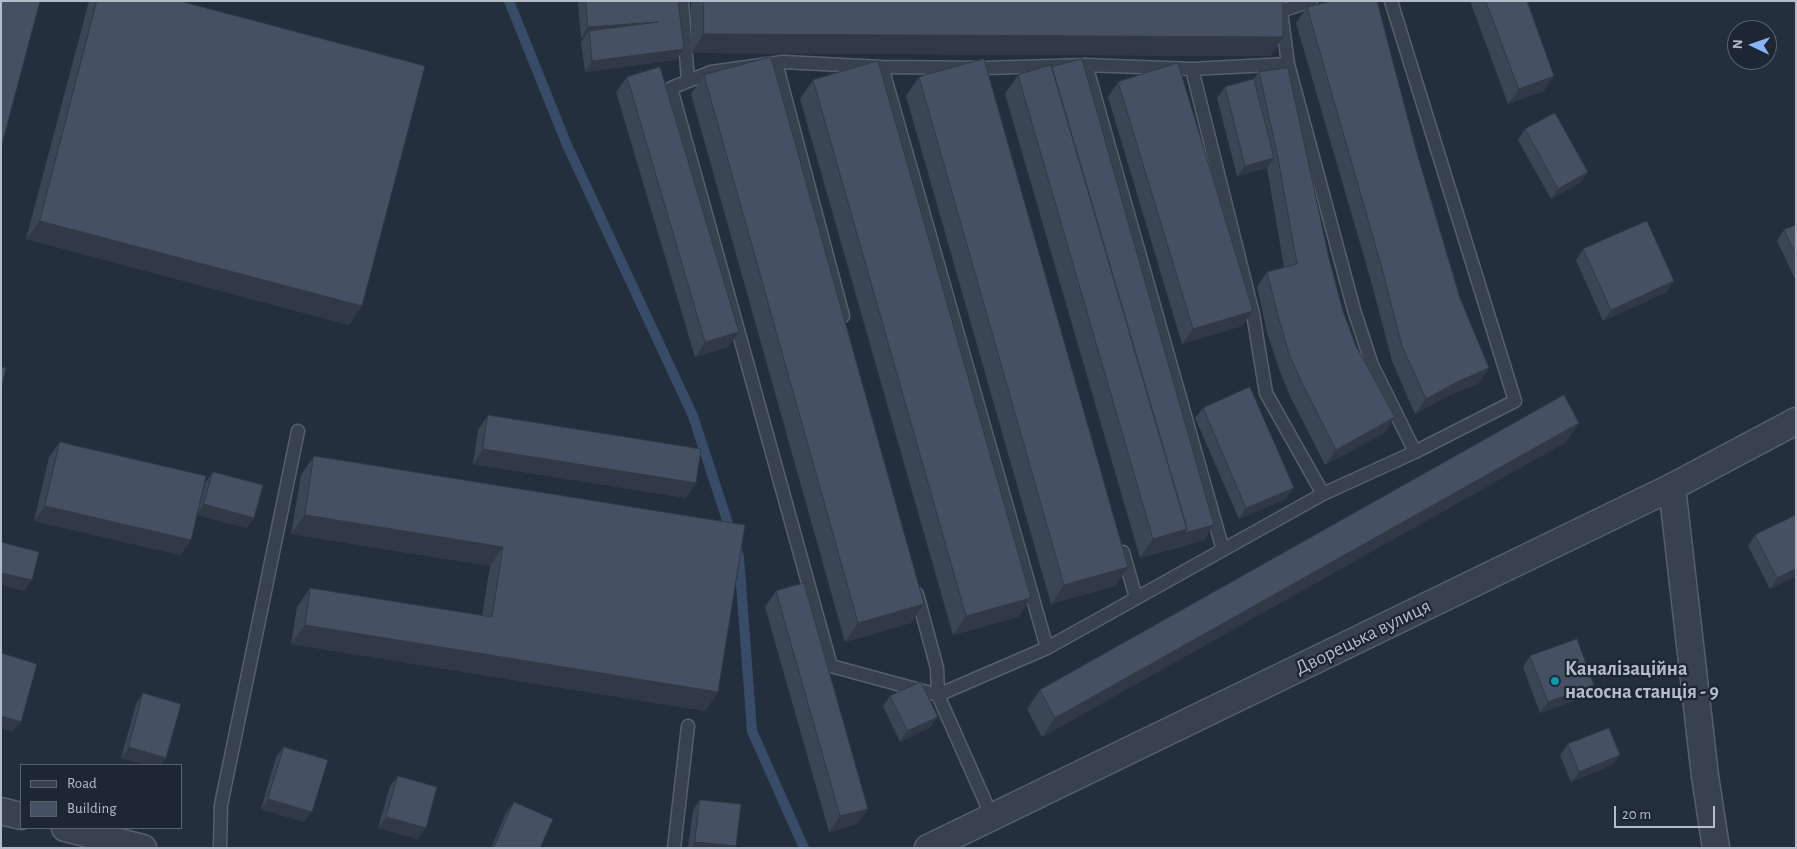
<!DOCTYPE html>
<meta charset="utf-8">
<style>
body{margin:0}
#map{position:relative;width:1797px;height:849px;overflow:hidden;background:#242f3e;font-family:"Alegreya Sans",sans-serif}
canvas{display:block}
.frame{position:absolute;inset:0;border:2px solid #b4bcc9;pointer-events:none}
.legend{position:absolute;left:20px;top:764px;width:162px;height:65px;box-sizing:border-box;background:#1d2633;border:1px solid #59626f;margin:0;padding:6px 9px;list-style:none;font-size:15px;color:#b4bcc9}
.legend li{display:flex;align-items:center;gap:10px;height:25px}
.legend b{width:25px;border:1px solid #59626f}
.north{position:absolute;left:1727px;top:20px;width:50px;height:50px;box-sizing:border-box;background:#1d2633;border:1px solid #59626f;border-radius:50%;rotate:273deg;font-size:14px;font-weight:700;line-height:20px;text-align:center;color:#b4bcc9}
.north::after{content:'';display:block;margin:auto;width:18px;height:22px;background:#8ab4f8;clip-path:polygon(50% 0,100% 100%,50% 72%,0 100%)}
.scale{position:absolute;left:1614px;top:806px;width:101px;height:22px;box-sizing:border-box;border:2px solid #b4bcc9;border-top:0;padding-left:6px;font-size:15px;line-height:18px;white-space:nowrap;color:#b4bcc9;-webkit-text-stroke:4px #1d2633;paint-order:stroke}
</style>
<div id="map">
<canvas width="1797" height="849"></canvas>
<div class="frame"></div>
<ul class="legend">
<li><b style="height:6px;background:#38414e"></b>Road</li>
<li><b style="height:14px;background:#455162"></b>Building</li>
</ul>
<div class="north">N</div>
<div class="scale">20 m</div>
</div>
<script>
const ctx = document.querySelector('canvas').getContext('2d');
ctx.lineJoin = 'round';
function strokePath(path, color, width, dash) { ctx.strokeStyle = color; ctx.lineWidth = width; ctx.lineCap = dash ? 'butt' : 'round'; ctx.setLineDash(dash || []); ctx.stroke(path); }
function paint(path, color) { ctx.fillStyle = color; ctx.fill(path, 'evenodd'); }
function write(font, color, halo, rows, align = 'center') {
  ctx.font = font + ' "Alegreya Sans",sans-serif'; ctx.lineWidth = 4.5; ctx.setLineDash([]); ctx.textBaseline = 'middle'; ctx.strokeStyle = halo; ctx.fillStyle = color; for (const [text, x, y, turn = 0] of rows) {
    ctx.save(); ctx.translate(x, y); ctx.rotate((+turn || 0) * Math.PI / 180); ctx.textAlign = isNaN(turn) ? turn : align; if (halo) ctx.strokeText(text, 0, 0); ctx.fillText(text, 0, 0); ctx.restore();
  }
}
strokePath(new Path2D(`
 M 509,1 L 567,145 L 693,416 L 739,557 L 752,731 L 804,848`), '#394c67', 10);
const service = new Path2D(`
 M 682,1 L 688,81
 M 1311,1 L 1281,11 L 1288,64 L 1354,310 L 1372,365 L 1415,452
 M 776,63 L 843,316
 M 1086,65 L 1223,550
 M 882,67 L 1047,648
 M 1192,69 L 1253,314 L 1266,393 L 1323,494
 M 1123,552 L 1136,598
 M 917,594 L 937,668 L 938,695 L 831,666 L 671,88 L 711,72 L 783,62 L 882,67 L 984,68 L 1086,65 L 1192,69 L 1288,64
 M 992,817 L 938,695 L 1047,648 L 1323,494 L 1415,452 L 1515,401 L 1391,1
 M 220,848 L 221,805 L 298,431
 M 674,848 L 688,726`);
const minor = new Path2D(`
 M 1672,487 L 1705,776 L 1716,848
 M 1,811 L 21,816
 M 65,828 L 143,848
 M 928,848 L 1672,487 L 1796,421`);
strokePath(service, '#565f6c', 15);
strokePath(minor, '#565f6c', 29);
strokePath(service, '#38414e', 12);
strokePath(minor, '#38414e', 26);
paint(new Path2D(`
 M 89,1 L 180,1 L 349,325 L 26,239 Z
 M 580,1 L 678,1 L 684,49 L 676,60 L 585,72 L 581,42 L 584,38 L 581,38 L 578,4 Z
 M 691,1 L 1283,1 L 1283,37 L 1270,56 L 691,53 Z
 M 1470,1 L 1527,1 L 1544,91 L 1508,104 Z
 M 1307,7 L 1417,153 L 1479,383 L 1446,397 L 1415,414 L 1392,361 L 1371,281 L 1296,23 Z
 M 1259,72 L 1329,258 L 1343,311 L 1356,346 L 1395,417 L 1384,433 L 1325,465 L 1290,396 L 1279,369 L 1267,332 L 1257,287 L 1267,272 L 1284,267 L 1267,168 L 1237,176 L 1217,98 L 1225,87 L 1254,79 Z
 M 704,75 L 924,604 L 911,623 L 845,642 L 691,94 Z
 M 1018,75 L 1214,525 L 1204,540 L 1140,558 L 1005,94 Z
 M 627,77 L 728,347 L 695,357 L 616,92 Z
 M 919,77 L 1128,567 L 1115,586 L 1051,604 L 906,96 Z
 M 813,80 L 1031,598 L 1018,617 L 953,635 L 800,99 Z
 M 1118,82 L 1253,311 L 1242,326 L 1182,344 L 1108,97 Z
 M 1525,129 L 1588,172 L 1580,183 L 1551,199 L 1518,140 Z
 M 1796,225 L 1796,281 L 1777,241 L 1784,230 Z
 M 1583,249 L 1667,292 L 1603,321 L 1576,260 Z
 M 1203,408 L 1286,499 L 1239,519 L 1195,418 Z
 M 488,415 L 686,498 L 473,464 L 478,430 Z
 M 1579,423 L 1566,442 L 1042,737 L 1027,709 L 1040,690 Z
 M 60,442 L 191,540 L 180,555 L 34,521 L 49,457 Z
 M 314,456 L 745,525 L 718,692 L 705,711 L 291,644 L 297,607 L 310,588 L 482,616 L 490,566 L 291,534 L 301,475 Z
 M 213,472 L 247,528 L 197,515 L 205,483 Z
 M 1755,535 L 1796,576 L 1770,589 L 1748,546 Z
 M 776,591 L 868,809 L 857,824 L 829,832 L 765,607 Z
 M 1530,656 L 1587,696 L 1540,713 L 1523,667 Z
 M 143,693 L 166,758 L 160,765 L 148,765 L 121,758 L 136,704 Z
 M 890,696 L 938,717 L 930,727 L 900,742 L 883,706 Z
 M 1568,744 L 1620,755 L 1612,765 L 1571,782 L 1560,755 Z
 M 284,747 L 304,822 L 261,809 L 276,757 Z
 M 398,776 L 418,839 L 378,828 L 390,786 Z
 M 700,800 L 736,846 L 735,848 L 688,848 L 693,810 Z
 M 514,802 L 540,848 L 491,848 L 506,813 Z`), '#3b4654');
paint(new Path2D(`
 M 658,22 L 589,31 L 584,38 L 581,38 L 588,27 Z
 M 704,34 L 1283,37 L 1270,56 L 691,53 Z
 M 684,49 L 676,60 L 585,72 L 592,61 Z
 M 1554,76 L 1544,91 L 1508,104 L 1519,89 Z
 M 1274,158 L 1267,168 L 1237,176 L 1245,166 Z
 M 1588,172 L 1580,183 L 1551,199 L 1558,189 Z
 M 40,221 L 362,306 L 349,325 L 26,239 Z
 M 1674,281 L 1667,292 L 1603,321 L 1611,310 Z
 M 1253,311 L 1242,326 L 1182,344 L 1193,329 Z
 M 739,332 L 728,347 L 695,357 L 705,342 Z
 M 1489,368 L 1479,383 L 1446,397 L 1415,414 L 1426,399 L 1457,382 Z
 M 1395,417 L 1384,433 L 1325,465 L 1336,450 Z
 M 1579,423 L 1566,442 L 1042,737 L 1055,718 Z
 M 483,449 L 696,483 L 686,498 L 473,464 Z
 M 1294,488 L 1286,499 L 1239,519 L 1246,508 Z
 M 204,504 L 254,518 L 247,528 L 197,515 Z
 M 45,506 L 191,540 L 180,555 L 34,521 Z
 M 305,515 L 503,547 L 490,566 L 291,534 Z
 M 1214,525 L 1204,540 L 1173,548 L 1184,533 Z
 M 1187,529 L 1173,548 L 1140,558 L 1153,539 Z
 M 1128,567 L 1115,586 L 1051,604 L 1064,585 Z
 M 1796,569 L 1796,576 L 1770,589 L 1777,578 Z
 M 1,573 L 32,580 L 24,591 L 1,585 Z
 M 1031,598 L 1018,617 L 953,635 L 966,616 Z
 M 924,604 L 911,623 L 845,642 L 858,623 Z
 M 305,625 L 718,692 L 705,711 L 291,644 Z
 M 1594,685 L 1587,696 L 1540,713 L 1548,702 Z
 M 1,716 L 21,722 L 13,732 L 1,729 Z
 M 938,717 L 930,727 L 900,742 L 907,731 Z
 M 129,747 L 166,758 L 160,765 L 148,765 L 121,758 Z
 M 1620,755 L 1612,765 L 1571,782 L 1579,772 Z
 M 268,799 L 312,812 L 304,822 L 261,809 Z
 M 868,809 L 857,824 L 829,832 L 840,816 Z
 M 386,817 L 426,828 L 418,839 L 378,828 Z
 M 695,842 L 736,846 L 735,848 L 691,848 Z`), '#303945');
const building = new Path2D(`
 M 1,1 L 40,1 L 1,148 Z
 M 97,1 L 180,1 L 425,66 L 362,306 L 40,221 Z
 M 586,1 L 678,1 L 684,49 L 592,61 L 589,31 L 658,22 L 588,27 Z
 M 704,1 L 1283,1 L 1283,37 L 704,34 Z
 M 1332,1 L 1377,1 L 1417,153 L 1460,298 L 1489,368 L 1457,382 L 1426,399 L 1402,346 L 1381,265 L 1307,7 Z
 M 1486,1 L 1527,1 L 1554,76 L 1519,89 Z
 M 771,57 L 924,604 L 858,623 L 704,75 Z
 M 984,59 L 1128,567 L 1064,585 L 919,77 Z
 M 1082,59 L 1214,525 L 1184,533 L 1187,529 L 1052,67 Z
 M 878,61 L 1031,598 L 966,616 L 813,80 Z
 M 1178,63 L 1253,311 L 1193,329 L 1118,82 Z
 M 1051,65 L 1187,529 L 1153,539 L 1018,75 Z
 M 660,67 L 739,332 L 705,342 L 627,77 Z
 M 1288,68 L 1329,258 L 1343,311 L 1356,346 L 1395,417 L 1336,450 L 1301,381 L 1289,354 L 1278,316 L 1267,272 L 1297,264 L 1277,153 L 1259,72 Z
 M 1254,79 L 1274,158 L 1245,166 L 1225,87 Z
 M 1555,113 L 1588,172 L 1558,189 L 1525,129 Z
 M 1647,221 L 1674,281 L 1611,310 L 1583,249 Z
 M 1796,225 L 1796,255 L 1784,230 Z
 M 1,367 L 6,368 L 1,389 Z
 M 1250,387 L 1294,488 L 1246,508 L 1203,408 Z
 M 1564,395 L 1579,423 L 1055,718 L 1040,690 Z
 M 488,415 L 701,449 L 696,483 L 483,449 Z
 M 60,442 L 206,476 L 191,540 L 45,506 Z
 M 314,456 L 745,525 L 718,692 L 305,625 L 310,588 L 492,617 L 503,547 L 305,515 Z
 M 213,472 L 263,485 L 254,518 L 204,504 Z
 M 1796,515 L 1796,569 L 1777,578 L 1755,535 Z
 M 1,542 L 39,552 L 32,580 L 1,573 Z
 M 804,583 L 868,809 L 840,816 L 776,591 Z
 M 1577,639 L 1594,685 L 1548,702 L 1530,656 Z
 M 1,653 L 37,664 L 21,722 L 1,716 Z
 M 921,682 L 938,717 L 907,731 L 890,696 Z
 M 143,693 L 181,704 L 166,758 L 129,747 Z
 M 1609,728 L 1620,755 L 1579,772 L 1568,744 Z
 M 284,747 L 328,760 L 312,812 L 268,799 Z
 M 398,776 L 437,787 L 426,828 L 386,817 Z
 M 700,800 L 741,804 L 736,846 L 695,842 Z
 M 514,802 L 553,819 L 540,848 L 494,848 Z`);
paint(building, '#455162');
strokePath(building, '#303945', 1);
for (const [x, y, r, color] of [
 [1555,681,5,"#0f9aa8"]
]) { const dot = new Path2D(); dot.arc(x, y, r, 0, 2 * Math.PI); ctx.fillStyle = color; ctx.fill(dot); strokePath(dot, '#1d2633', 2); }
write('20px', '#b4bcc9', '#1d2633', [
 ["Дворецька вулиця",1363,637,-26]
]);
write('bold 20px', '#b4bcc9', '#1d2633', [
 ["Каналізаційна",1565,669],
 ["насосна станція - 9",1565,692]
], 'left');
</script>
